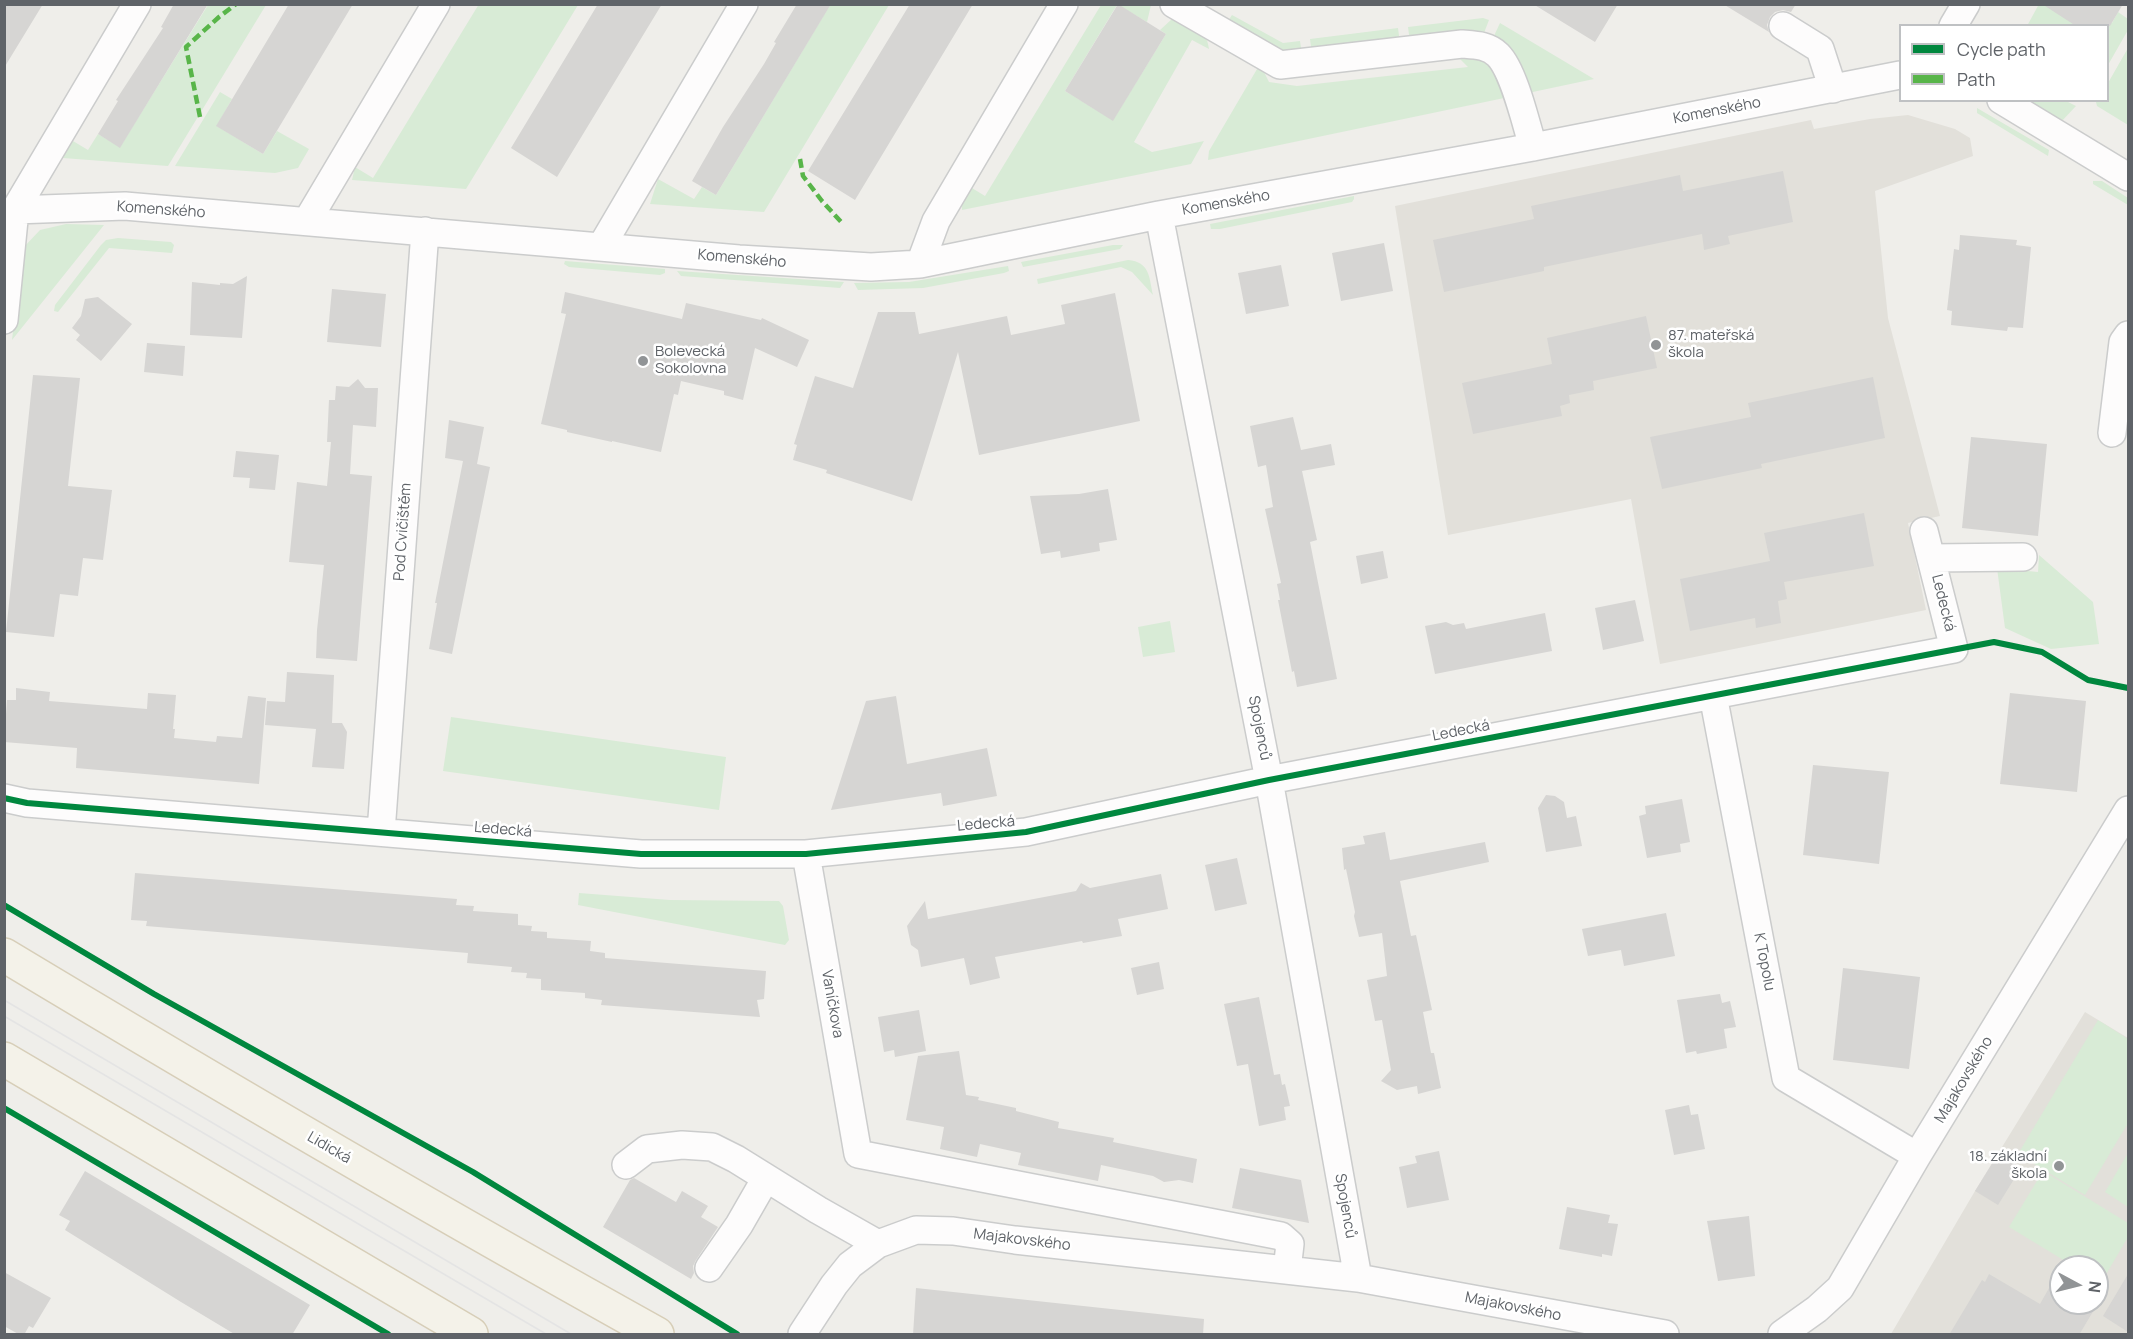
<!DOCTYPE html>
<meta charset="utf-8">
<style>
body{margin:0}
#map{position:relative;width:2133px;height:1339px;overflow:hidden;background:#efeeea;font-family:Manrope,sans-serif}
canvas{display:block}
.frame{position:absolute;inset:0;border:6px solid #5f6368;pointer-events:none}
.legend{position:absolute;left:1899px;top:24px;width:210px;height:78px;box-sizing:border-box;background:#fff;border:2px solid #bfc1c3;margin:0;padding:8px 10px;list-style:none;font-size:18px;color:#5f6368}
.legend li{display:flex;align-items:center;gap:12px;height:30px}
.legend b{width:30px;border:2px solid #bfc1c3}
.north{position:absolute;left:2049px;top:1255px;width:60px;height:60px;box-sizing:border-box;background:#fff;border:2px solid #bfc1c3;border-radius:50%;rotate:97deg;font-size:16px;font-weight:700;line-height:24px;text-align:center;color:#5f6368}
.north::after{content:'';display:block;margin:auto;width:21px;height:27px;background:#919496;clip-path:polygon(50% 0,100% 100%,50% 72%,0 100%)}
</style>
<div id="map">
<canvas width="2133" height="1339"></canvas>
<div class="frame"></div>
<ul class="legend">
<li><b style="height:8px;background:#00873e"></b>Cycle path</li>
<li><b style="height:8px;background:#58b549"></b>Path</li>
</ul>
<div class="north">N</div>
</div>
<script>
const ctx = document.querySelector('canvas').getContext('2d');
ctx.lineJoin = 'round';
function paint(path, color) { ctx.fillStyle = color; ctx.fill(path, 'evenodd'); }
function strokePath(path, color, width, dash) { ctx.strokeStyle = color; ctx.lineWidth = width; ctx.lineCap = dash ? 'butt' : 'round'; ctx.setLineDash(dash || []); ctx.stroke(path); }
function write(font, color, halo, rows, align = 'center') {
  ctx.font = font + ' Manrope,sans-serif'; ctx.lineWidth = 5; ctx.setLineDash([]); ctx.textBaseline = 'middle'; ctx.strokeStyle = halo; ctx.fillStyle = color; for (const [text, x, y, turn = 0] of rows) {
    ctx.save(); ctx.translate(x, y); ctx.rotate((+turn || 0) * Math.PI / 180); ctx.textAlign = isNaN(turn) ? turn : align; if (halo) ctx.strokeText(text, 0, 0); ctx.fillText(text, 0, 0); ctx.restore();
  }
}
paint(new Path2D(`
 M 1908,115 L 1955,129 L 1970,138 L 1973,156 L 1875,191 L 1888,318 L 1940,516 L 1908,523 L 1926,610 L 1660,664 L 1631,499 L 1448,535 L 1395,206 L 1811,120 L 1814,129 L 1870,119 Z
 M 2085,1012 L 2128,1038 L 2128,1334 L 1891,1334 L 1975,1191 ZM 2061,1267 L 2097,1267 L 2097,1303 L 2061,1303 Z`), '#e2e0da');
paint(new Path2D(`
 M 479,4 L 578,5 L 466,189 L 352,180 L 355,167 L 373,178 Z
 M 2039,4 L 2068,5 L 2076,26 L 2027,26 Z
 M 208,5 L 266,5 L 168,166 L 63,158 L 68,138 L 88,150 L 98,134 L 120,147 Z
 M 830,5 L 889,5 L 764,212 L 650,204 L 658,179 L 694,199 L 702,187 L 716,195 Z
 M 1101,5 L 1117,5 L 1065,91 L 1113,120 L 1166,34 L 1160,30 L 1172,19 L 1182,16 C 1196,25 1207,31 1209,49 L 1192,40 L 1134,142 L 1152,152 L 1204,141 L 1191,164 L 962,210 L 962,198 L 967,185 L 985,196 Z
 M 1118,5 L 1151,5 L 1147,22 Z
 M 2118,12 L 2128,19 L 2128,30 L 2108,65 L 2107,21 L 2112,23 Z
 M 1232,15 L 1283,43 L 1300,41 L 1302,54 L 1284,55 L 1226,24 Z
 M 1483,18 L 1489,20 L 1484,33 L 1410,42 L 1408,27 Z
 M 1500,23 L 1594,79 L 1528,93 L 1493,38 Z
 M 1398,28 L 1400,43 L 1312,54 L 1310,39 Z
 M 2128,48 L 2128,125 L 2097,106 L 2096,102 L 2108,100 L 2108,83 Z
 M 1454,53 L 1485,60 L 1499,75 L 1509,97 L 1208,160 L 1209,151 L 1260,64 L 1269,82 L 1297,86 L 1468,67 Z
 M 220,92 L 232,99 L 217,126 L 263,154 L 277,131 L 309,149 L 298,168 L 275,173 L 175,166 Z
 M 2025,101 L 2066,101 L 2076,106 L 2061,122 Z
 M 1977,108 L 2049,150 L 2048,156 L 1977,113 Z
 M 2093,181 L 2102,181 L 2128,198 L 2128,205 L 2093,184 Z
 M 1354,196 L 1354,199 L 1352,202 L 1220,229 L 1211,229 L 1210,224 Z
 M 66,224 L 104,225 L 12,340 L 23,248 L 40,230 Z
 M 118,238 L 171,242 L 174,245 L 172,253 L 109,248 L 58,312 L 54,311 L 55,305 L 101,245 L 106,240 Z
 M 1113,245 L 1123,245 L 1120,249 L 1023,267 L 1021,262 Z
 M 1128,260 C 1150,262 1149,277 1153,295 L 1132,272 L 1121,267 L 1038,284 L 1037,279 Z
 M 565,261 L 665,269 L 665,273 L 660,275 L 569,267 L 564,264 Z
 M 1008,266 L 1009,271 L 1004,273 L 923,288 L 858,290 L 854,283 L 909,282 Z
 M 677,271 L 844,282 L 840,288 L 681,276 Z
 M 2039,555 L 2093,602 L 2099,644 L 2051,649 L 2005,628 L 1997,568 L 2038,572 Z
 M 1170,621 L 1175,652 L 1143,657 L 1138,627 Z
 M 451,717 L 726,757 L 719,810 L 443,771 Z
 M 579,893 L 670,900 L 779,901 L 783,906 L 789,940 L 785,945 L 578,905 Z
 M 2098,1020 L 2128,1039 L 2128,1123 L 2085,1195 L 2018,1154 Z
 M 2128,1153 L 2128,1207 L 2105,1192 Z
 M 2043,1171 L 2128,1223 L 2128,1237 L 2101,1283 L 2097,1280 L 2097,1267 L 2075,1267 L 2009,1227 Z`), '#d8ebd6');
paint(new Path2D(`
 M 4,4 L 43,4 L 4,68 Z
 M 174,4 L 208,4 L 120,148 L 98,134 L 118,101 L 116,100 L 163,28 L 161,27 Z
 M 289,4 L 353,4 L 263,154 L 216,126 Z
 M 598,4 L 662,4 L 557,177 L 511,148 Z
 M 797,4 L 831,4 L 716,195 L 692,181 L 723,127 L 764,64 L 776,43 L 774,42 Z
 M 910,4 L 973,4 L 855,200 L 808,171 Z
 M 1118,4 L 1166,34 L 1113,121 L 1065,91 Z
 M 1533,4 L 1618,4 L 1595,42 Z
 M 1723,4 L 1796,4 L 1791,12 L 1783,10 L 1775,12 L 1770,17 L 1767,25 L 1769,32 Z
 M 2042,4 L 2123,4 L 2110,26 L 2076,26 Z
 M 1783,171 L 1793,222 L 1728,236 L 1730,244 L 1704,250 L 1702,234 L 1544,267 L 1544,271 L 1444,292 L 1433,240 L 1534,219 L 1531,206 L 1680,175 L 1683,191 Z
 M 1960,235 L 2017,240 L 2016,245 L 2031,247 L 2023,328 L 2008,327 L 2007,331 L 1951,325 L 1952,311 L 1947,310 L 1954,249 L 1959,250 Z
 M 1384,243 L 1393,291 L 1341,301 L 1332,253 Z
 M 1281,265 L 1289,306 L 1246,314 L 1238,273 Z
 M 247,276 L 242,338 L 190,335 L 192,282 L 220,285 L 220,283 L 233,284 Z
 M 332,289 L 386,294 L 381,347 L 327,342 Z
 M 565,292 L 682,319 L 686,303 L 761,320 L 762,318 L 809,340 L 797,367 L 755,348 L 743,400 L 724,395 L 724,391 L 681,381 L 678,395 L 674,394 L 661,452 L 612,441 L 612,442 L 567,432 L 567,430 L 541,424 L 566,314 L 561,313 Z
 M 1115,293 L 1140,421 L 979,455 L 958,352 L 912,501 L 826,473 L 827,470 L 793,460 L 797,445 L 794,444 L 815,376 L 853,388 L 878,312 L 915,312 L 919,334 L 1007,316 L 1011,335 L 1065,324 L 1061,305 Z
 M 98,297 L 132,324 L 101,361 L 76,340 L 80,335 L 72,328 L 81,316 L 85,299 Z
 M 1646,316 L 1657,368 L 1593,381 L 1594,390 L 1569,395 L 1570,403 L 1560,406 L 1562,416 L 1473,434 L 1462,383 L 1552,364 L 1547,338 Z
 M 147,343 L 185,346 L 183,376 L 144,372 Z
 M 33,375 L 80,378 L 68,486 L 112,490 L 103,560 L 83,558 L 78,596 L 60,594 L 54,637 L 6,632 Z
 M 1873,377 L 1885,438 L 1761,464 L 1762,468 L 1662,489 L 1650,437 L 1751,417 L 1748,403 Z
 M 358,379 L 365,388 L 378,388 L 376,427 L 353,425 L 350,474 L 372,476 L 357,661 L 316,658 L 317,630 L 324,565 L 289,562 L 297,482 L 327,486 L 331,442 L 327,442 L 329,400 L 335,400 L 336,386 L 349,387 Z
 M 1293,417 L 1301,450 L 1331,444 L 1335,465 L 1302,471 L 1317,540 L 1310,542 L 1337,679 L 1297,687 L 1294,671 L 1292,672 L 1278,600 L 1280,600 L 1277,584 L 1281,583 L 1265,509 L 1273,507 L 1266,465 L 1258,467 L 1250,426 Z
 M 449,420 L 484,427 L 477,464 L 490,467 L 452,654 L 429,649 L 437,603 L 435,603 L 463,461 L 445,458 Z
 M 1971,437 L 2047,444 L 2038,536 L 1962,528 Z
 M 236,451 L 279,455 L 275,490 L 249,488 L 250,478 L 233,477 Z
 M 1108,489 L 1117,540 L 1099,543 L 1100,551 L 1061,558 L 1060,551 L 1041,554 L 1030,496 L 1079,494 Z
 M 1864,513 L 1874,566 L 1784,582 L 1787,599 L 1778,601 L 1781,623 L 1756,628 L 1755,618 L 1690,631 L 1680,579 L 1770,561 L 1764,533 Z
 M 1383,551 L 1388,578 L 1361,584 L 1356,556 Z
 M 1635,600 L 1644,641 L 1603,650 L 1595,608 Z
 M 1545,613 L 1552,651 L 1435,674 L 1425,626 L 1446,622 L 1453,625 L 1464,623 L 1466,629 Z
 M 287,672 L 334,675 L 332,723 L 342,723 L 347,732 L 344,769 L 312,767 L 316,729 L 265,725 L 267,701 L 285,702 Z
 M 16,688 L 50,692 L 49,701 L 147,709 L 148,693 L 176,695 L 173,729 L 175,729 L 174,738 L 216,742 L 217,736 L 242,738 L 248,696 L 266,698 L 259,784 L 76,768 L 77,748 L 4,742 L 7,700 L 16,700 Z
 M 2010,693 L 2086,701 L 2077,792 L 2000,784 Z
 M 896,696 L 907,764 L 987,748 L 997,796 L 943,806 L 941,793 L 831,810 L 866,701 Z
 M 1813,765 L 1889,772 L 1879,864 L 1803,855 Z
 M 1546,795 L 1555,796 L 1564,802 L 1567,818 L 1576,816 L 1582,846 L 1546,852 L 1538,808 Z
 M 1682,799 L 1690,842 L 1680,844 L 1681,852 L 1647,858 L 1639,816 L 1646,814 L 1645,806 Z
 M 1385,832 L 1390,860 L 1485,842 L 1489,862 L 1400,881 L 1411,936 L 1416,935 L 1432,1010 L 1423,1012 L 1431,1053 L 1434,1053 L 1441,1088 L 1418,1094 L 1417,1086 L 1397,1090 L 1381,1081 L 1391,1070 L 1382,1020 L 1375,1021 L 1367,980 L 1387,976 L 1382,933 L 1359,937 L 1354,916 L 1355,912 L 1346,869 L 1344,870 L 1342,848 L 1365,844 L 1363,836 Z
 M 1237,858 L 1247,904 L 1215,911 L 1205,865 Z
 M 135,873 L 457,899 L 456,905 L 474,906 L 473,911 L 518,914 L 518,925 L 532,926 L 531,931 L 547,932 L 547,938 L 591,941 L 590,951 L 605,953 L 605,958 L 766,971 L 764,999 L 757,1000 L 760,1017 L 601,1005 L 602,1000 L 585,998 L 585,993 L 541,990 L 541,979 L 526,978 L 527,973 L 511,972 L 512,967 L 467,963 L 468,953 L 146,926 L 147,921 L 131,920 Z
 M 1161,874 L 1168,909 L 1118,919 L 1122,936 L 1083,943 L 1082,941 L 995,957 L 1000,978 L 970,985 L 964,958 L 921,967 L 918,950 L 911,945 L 907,926 L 925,901 L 928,919 L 1076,891 L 1081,883 L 1090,888 Z
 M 1666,913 L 1675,956 L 1624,966 L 1621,950 L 1588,956 L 1582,929 Z
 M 1159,962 L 1164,989 L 1137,995 L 1131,968 Z
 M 1843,968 L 1920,977 L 1909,1069 L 1833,1060 Z
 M 1720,994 L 1722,1003 L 1730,1001 L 1736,1027 L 1724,1029 L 1727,1048 L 1697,1054 L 1696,1051 L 1686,1053 L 1677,1000 Z
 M 1259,997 L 1274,1075 L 1280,1074 L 1282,1085 L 1285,1084 L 1290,1106 L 1284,1107 L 1286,1120 L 1259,1126 L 1248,1064 L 1237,1066 L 1224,1004 Z
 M 919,1010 L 926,1051 L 895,1057 L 894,1050 L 884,1052 L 878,1017 Z
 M 959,1051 L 966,1095 L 979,1097 L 978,1100 L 1016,1108 L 1016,1111 L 1059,1122 L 1058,1128 L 1114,1138 L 1113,1142 L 1197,1159 L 1193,1183 L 1179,1180 L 1164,1182 L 1153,1176 L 1101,1165 L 1098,1181 L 1018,1165 L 1021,1153 L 980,1144 L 977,1157 L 940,1149 L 944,1127 L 906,1120 L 918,1056 Z
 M 1689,1105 L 1691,1115 L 1698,1114 L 1705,1149 L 1674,1155 L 1665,1110 Z
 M 1439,1151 L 1449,1200 L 1407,1208 L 1399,1167 L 1417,1163 L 1415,1156 Z
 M 1998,1154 L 2021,1168 L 1998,1205 L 1975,1191 Z
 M 1240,1168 L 1301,1180 L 1309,1223 L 1232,1208 Z
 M 85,1171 L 310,1305 L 292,1335 L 236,1335 L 181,1302 L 65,1230 L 70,1221 L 59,1215 Z
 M 634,1178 L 676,1202 L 682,1191 L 708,1206 L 701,1217 L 718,1227 L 696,1260 L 693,1266 L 694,1273 L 691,1279 L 603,1227 L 630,1180 Z
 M 1567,1207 L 1610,1215 L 1608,1223 L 1618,1224 L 1612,1256 L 1602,1254 L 1602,1257 L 1559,1249 Z
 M 1749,1216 L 1755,1276 L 1718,1281 L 1707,1221 Z
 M 2061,1267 L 2061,1303 L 2097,1303 L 2097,1289 L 2104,1293 L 2079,1335 L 1949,1335 L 1982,1280 L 1985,1282 L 1989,1274 L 2040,1304 Z
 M 4,1272 L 51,1298 L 33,1328 L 29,1326 L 24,1335 L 20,1335 L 4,1326 Z
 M 2128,1274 L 2128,1332 L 2103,1316 Z
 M 916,1288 L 1204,1319 L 1203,1335 L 913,1335 Z`), '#d6d5d3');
const minor = new Path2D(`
 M 1174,4 L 1280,65 L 1462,44 C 1475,45 1488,45 1498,55 C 1514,71 1526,124 1533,147
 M 1783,26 L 1820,49 L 1833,89
 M 1953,26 L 1966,4
 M 2001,100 L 2128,177
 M 4,215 L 15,210 L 125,206 L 739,259 L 871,267 L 920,264 L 1159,215 L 1533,147 L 1900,75
 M 1159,215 L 1269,780 L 1358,1278
 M 307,221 L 436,4
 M 601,247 L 744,4
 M 920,264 L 936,221 L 1064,4
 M 4,320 L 15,210 L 137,4
 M 2112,433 L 2123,342 L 2128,335
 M 1931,558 L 2023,557
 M 1713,695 L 1786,1078 L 1917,1156
 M 4,798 L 27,803 L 641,854 L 806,854 L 1026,832 L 1269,780 L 1954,649 L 1924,531
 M 381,832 L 425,231
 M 806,854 L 858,1154 L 1281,1236 L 1290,1244 L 1287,1270
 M 626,1165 L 647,1149 L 682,1145 L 712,1147 L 736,1159 L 818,1210 L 878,1244
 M 709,1268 L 739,1225 L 766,1178
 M 802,1334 L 834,1285 L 850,1265 L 878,1244 L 916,1230 L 953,1231 L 1015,1240 L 1358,1278 L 1665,1334
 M 1782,1334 L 1817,1309 L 1840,1288 L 1917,1156 L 2128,810`);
const primary = new Path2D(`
 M 4,955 C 220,1085 437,1212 657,1334
 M 4,1059 L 471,1334`);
strokePath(minor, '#cbcccc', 30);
strokePath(primary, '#d7ceb8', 36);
strokePath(minor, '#fdfcfc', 27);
strokePath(primary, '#f4f2e9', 33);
strokePath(new Path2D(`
 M 4,1000 L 571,1334
 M 4,1016 L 546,1334`), '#e4e4e4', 1.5);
strokePath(new Path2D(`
 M 200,117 L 186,47 L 219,17 L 236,4
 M 800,159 L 803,176 L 822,201 L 843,224`), '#58b549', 4.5, [9, 4.5]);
strokePath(new Path2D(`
 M 4,798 L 27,803 L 641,854 L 806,854 L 1026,832 L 1269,780 L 1994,642 L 2042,652 L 2088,680 L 2128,688
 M 4,905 L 154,994 L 473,1172 L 737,1334
 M 4,1108 L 388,1334`), '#00873e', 6);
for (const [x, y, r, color] of [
 [1656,345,6,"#919496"],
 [643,361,6,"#919496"],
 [2059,1166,6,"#919496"]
]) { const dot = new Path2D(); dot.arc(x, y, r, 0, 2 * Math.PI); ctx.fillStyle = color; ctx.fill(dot); strokePath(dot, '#fff', 2); }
write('15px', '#5f6368', '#fff', [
 ["Komenského",1717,111,-11],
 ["Komenského",1226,203,-10],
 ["Komenského",161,210,4],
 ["Komenského",742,259,5],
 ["Pod Cvičištěm",403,532,-86],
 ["Ledecká",1943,603,76],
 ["Spojenců",1259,728,79],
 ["Ledecká",1461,731,-11],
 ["Ledecká",986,824,-5],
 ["Ledecká",503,830,5],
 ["K Topolu",1764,962,79],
 ["Vaníčkova",832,1004,80],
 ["Majakovského",1964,1080,-59],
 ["Lidická",329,1148,30],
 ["Spojenců",1345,1206,80],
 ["Majakovského",1022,1240,7],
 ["Majakovského",1513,1307,11]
]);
write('15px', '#5f6368', '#fff', [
 ["87. mateřská",1668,336],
 ["škola",1668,353],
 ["Bolevecká",655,352],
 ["Sokolovna",655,369],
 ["18. základní",2047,1157,"right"],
 ["škola",2047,1174,"right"]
], 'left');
</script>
